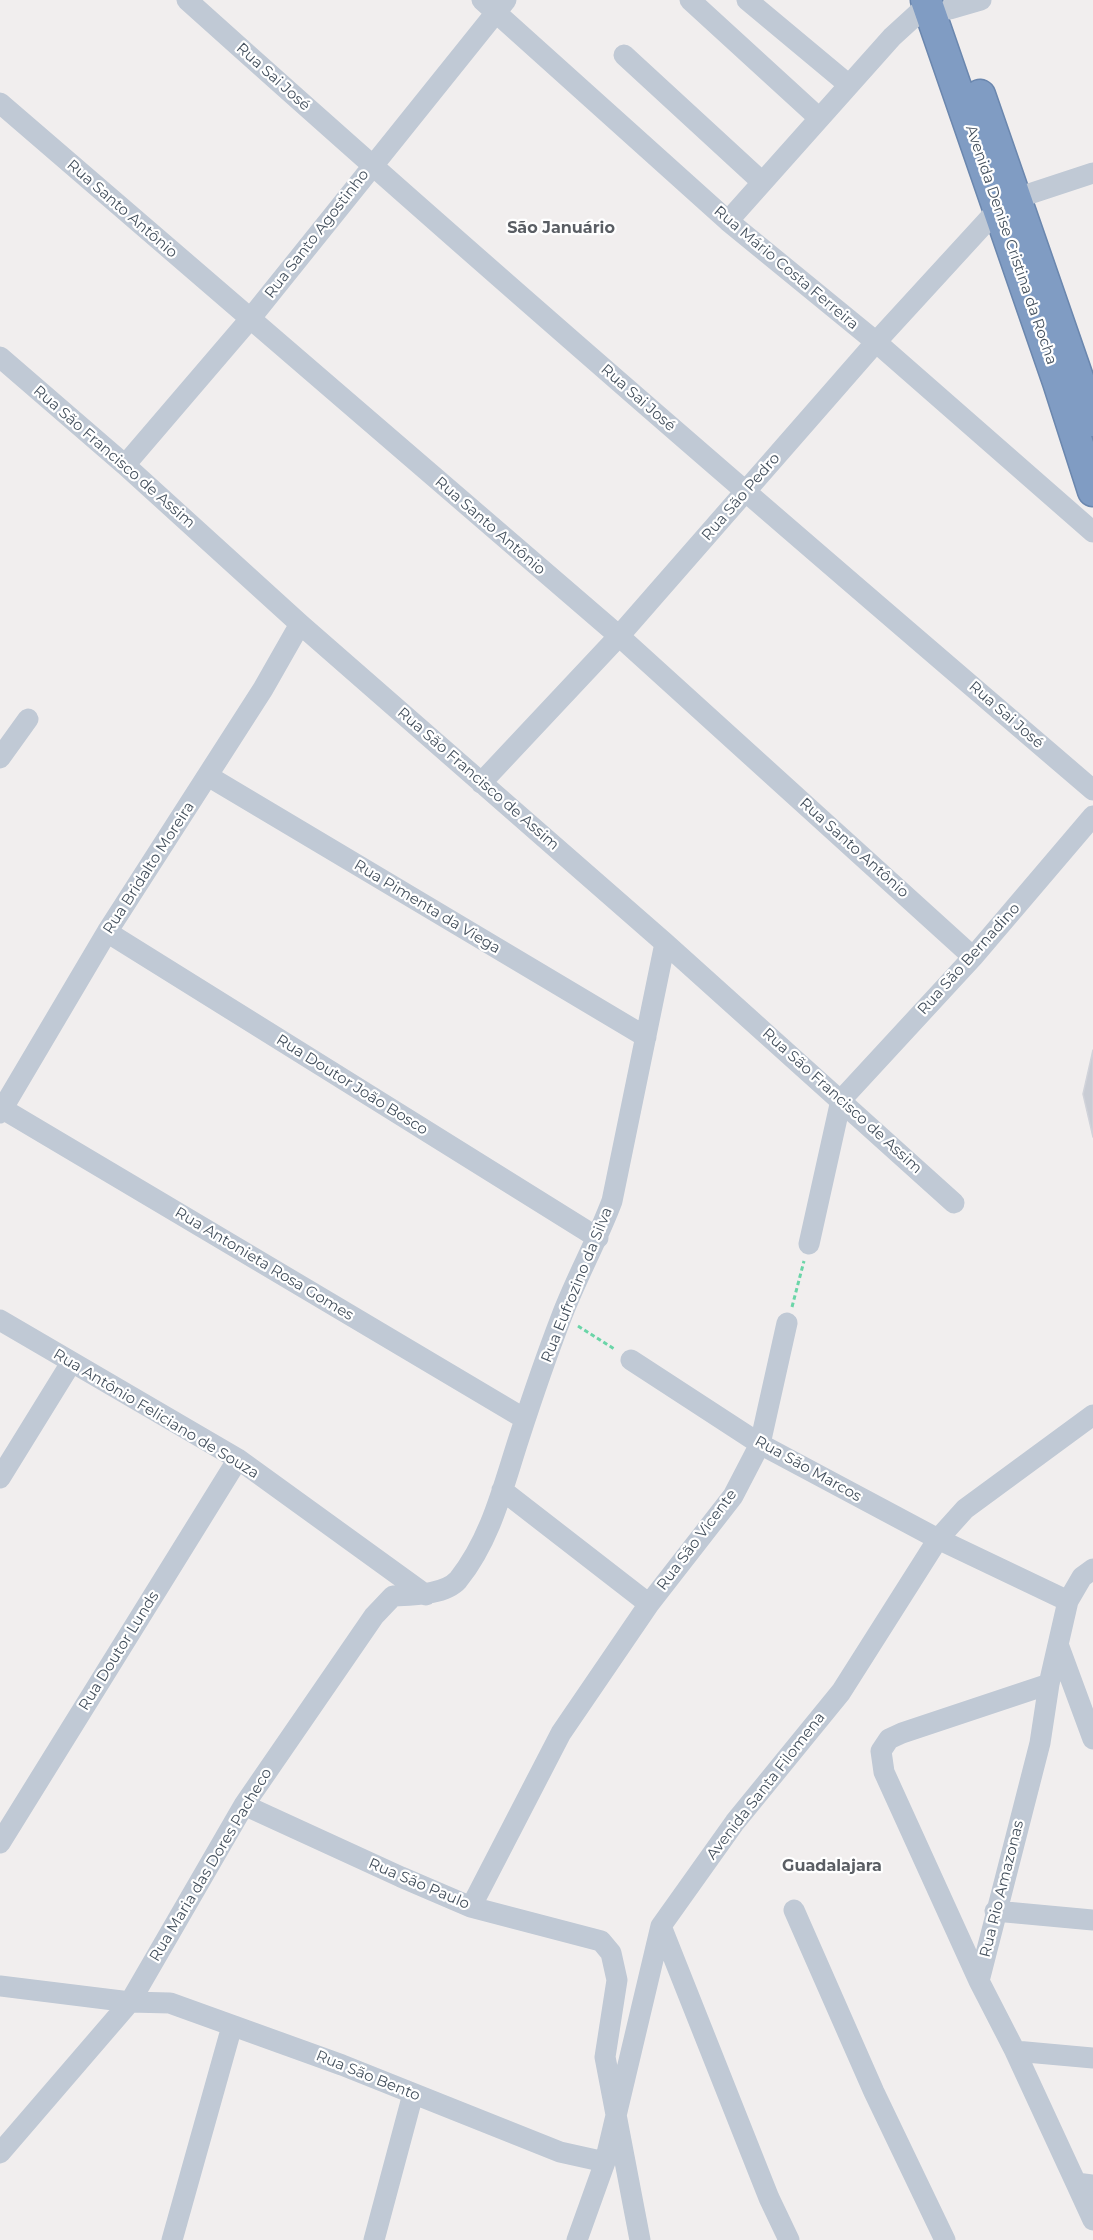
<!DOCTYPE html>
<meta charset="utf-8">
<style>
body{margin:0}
canvas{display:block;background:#f1eeee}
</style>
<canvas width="1093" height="2240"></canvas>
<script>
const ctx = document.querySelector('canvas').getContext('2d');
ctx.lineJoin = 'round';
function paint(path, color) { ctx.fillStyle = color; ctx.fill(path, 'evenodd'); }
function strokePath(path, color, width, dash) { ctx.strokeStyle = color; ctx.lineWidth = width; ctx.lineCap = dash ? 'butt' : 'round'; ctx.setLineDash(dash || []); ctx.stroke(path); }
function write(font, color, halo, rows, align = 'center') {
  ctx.font = font + ' Montserrat,sans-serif'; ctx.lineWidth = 4.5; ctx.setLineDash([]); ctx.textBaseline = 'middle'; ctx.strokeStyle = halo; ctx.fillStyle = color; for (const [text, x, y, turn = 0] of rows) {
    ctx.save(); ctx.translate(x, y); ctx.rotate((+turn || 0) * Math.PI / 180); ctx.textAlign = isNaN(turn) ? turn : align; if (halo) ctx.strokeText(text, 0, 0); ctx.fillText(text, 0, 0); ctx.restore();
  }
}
const building = new Path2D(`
 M 1093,1050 L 1093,1137 L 1083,1094 Z`);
paint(building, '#c9ccd4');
strokePath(building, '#d1d3da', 1.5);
const highway = new Path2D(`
 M 926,0 L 1058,382 L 1093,491
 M 980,95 L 1093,421`);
strokePath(highway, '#6b87ae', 33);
strokePath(new Path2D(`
 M 792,1307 L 804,1261
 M 578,1326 L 616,1350`), '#6bd5a8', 3, [4.5, 3]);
strokePath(new Path2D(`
 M 187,0 C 485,268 789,530 1093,790
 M 482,0 L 728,221 L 876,342 L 1093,532
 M 690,0 L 819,118
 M 747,0 L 849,85
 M 950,9 L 981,0
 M 624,55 L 762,182
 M 0,103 L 619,636 L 973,957
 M 1017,198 L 1093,173
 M 728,221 L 892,37 L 927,5
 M 0,357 L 125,465 L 300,624 L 665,943 L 954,1203
 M 125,465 L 250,319 L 506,0
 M 0,758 L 28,719
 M 208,776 L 646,1037
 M 481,783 L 619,636 L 876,342 L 998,209
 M 107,932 L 598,1238
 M 3,1109 L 525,1419
 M 0,1113 L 107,932 L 263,689 L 300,624
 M 809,1244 L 841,1100 L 973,957 L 1093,816
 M 0,1320 L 238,1459 L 426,1595
 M 631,1360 L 760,1444 L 938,1539 L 1068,1601
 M 0,1478 L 71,1363
 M 502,1490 L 649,1604
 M 1059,1647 L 1093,1739
 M 1049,1684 L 902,1733 L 889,1739 L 881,1751 L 884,1772 L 979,1981 L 1015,2051 L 1076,2183 L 1093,2185
 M 244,1805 L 401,1877 L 471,1907 L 601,1941 L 611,1953 L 617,1980 L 605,2057 L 640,2240
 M 0,1843 L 238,1459
 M 471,1907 L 561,1733 L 649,1604 L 733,1496 L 760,1444 L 787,1323
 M 794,1910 L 874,2092 L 945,2240
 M 995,1911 L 1093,1920
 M 661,1926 L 769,2198 L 789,2240
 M 979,1981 L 1040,1743 L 1049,1684 L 1068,1601 L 1082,1577 L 1093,1569
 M 0,1986 L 130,2002 L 170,2003 L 342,2065 L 560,2152 L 605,2162
 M 1015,2051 L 1093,2058
 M 0,2153 L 130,2002 L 244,1805 L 374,1616 L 393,1596 C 411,1595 445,1595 458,1580 C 491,1539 503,1487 519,1438 C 532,1398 546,1357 561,1318 C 576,1278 597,1241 612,1201 L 665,943
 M 1076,2183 L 1093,2220
 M 172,2240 L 232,2026
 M 374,2240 L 413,2094
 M 577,2240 L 605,2162 L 661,1926 L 735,1822 L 841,1692 L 938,1539 L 965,1509 L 1093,1415`), '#c0c9d5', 21);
strokePath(highway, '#809cc3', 30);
write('15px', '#44505d', '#fff', [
 ["Rua Sai José",273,77,42],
 ["Rua Santo Antônio",122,209,41],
 ["Rua Santo Agostinho",317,234,-52],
 ["Avenida Denise Cristina da Rocha",1011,245,71],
 ["Rua Mário Costa Ferreira",786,268,40],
 ["Rua Sai José",638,398,41],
 ["Rua São Francisco de Assim",114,457,41],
 ["Rua São Pedro",741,497,-49],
 ["Rua Santo Antônio",490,526,41],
 ["Rua Sai José",1006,715,41],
 ["Rua São Francisco de Assim",478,779,41],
 ["Rua Santo Antônio",854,848,42],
 ["Rua Bridalto Moreira",149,868,-57],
 ["Rua Pimenta da Viega",427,907,31],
 ["Rua São Bernadino",969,959,-48],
 ["Rua Doutor João Bosco",352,1085,32],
 ["Rua São Francisco de Assim",842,1101,42],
 ["Rua Antonieta Rosa Gomes",264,1264,31],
 ["Rua Eufrozino da Silva",577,1285,-68],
 ["Rua Antônio Feliciano de Souza",156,1414,31],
 ["Rua São Marcos",808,1469,29],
 ["Rua São Vicente",697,1540,-53],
 ["Rua Doutor Lunds",119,1651,-58],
 ["Avenida Santa Filomena",766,1786,-52],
 ["Rua Maria das Dores Pacheco",211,1865,-59],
 ["Rua São Paulo",419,1884,23],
 ["Rua Rio Amazonas",1002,1889,-76],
 ["Rua São Bento",368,2076,22]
]);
write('bold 16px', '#5a5e64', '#fff', [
 ["São Januário",561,228],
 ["Guadalajara",832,1866]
]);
</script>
